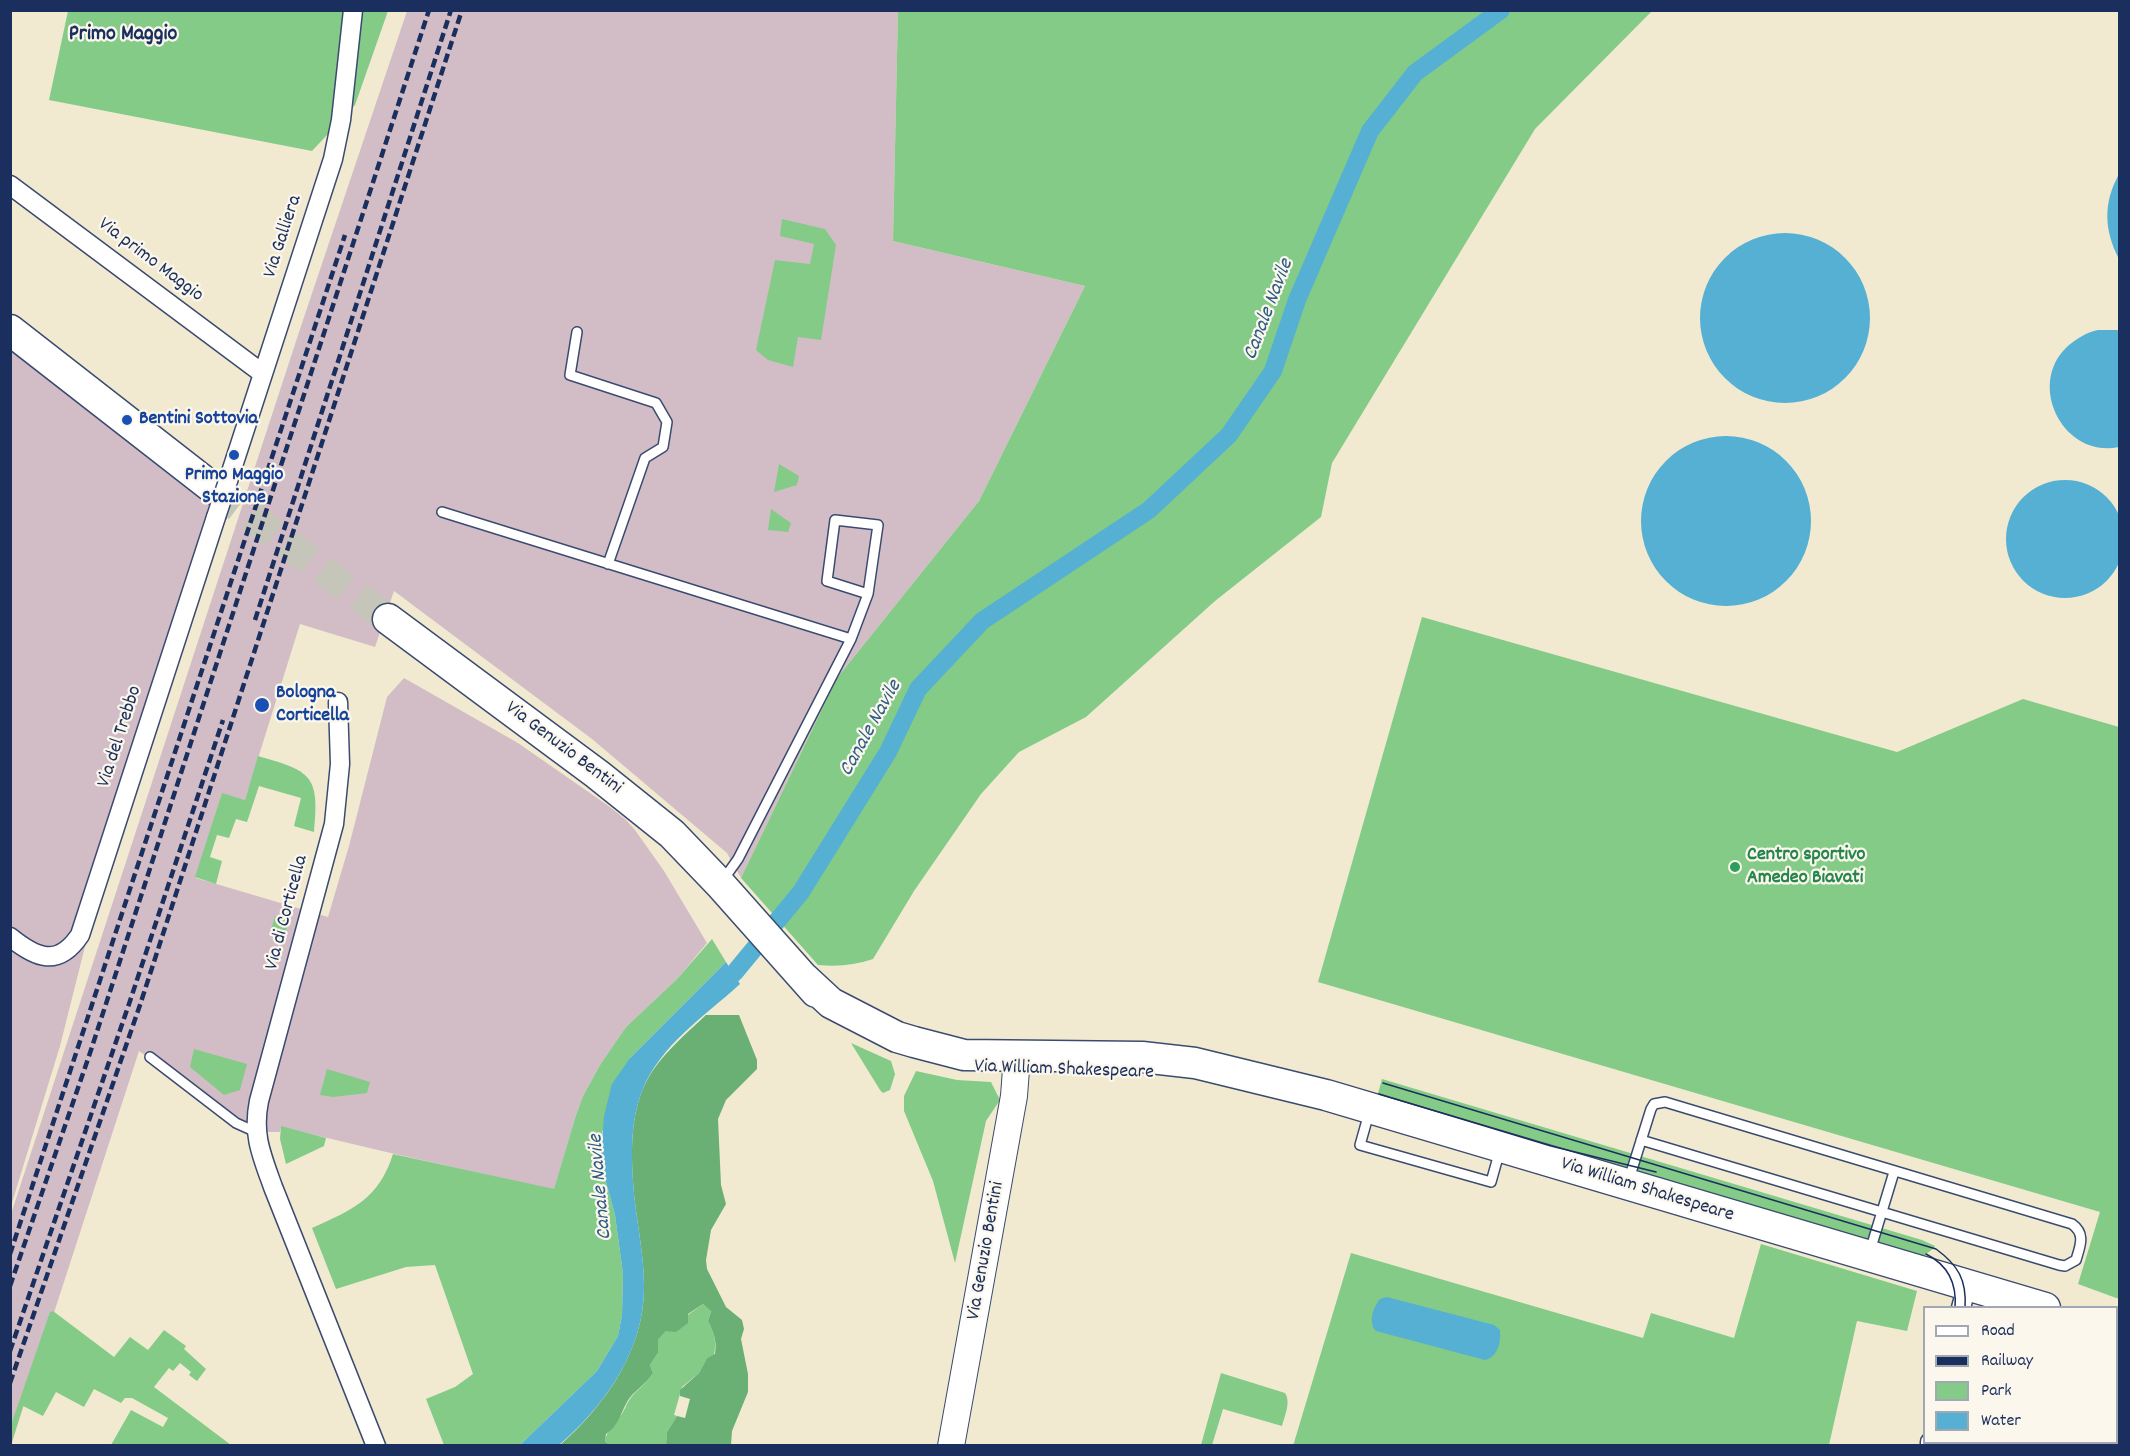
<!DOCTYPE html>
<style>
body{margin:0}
#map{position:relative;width:2130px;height:1456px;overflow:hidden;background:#f1ead1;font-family:Dekko,sans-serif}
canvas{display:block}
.frame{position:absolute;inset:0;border:12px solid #1b2f5e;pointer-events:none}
.legend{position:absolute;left:1923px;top:1306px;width:195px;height:138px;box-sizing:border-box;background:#fbf7ec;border:2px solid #a1a7b3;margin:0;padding:8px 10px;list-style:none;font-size:18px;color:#1b2f5e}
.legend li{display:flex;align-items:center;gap:12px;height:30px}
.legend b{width:30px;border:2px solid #a1a7b3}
</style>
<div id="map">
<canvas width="2130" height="1456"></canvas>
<div class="frame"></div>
<ul class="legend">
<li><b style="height:8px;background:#fff"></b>Road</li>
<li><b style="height:8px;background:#1b2f5e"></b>Railway</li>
<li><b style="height:16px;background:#83cb87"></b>Park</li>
<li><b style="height:16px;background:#55b0d3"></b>Water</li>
</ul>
</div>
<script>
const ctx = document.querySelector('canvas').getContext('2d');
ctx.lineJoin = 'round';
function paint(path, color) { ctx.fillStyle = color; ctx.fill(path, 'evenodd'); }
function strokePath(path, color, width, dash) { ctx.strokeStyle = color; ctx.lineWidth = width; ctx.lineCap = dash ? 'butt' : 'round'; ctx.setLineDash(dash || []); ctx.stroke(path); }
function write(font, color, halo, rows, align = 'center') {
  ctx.font = font + ' Dekko,sans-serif'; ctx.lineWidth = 4.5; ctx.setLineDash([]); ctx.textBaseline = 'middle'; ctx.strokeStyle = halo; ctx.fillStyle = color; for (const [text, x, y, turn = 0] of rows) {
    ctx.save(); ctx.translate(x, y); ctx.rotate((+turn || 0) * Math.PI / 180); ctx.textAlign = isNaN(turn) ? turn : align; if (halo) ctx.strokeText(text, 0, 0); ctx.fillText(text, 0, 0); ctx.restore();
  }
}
paint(new Path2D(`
 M 407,11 L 898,11 L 893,241 L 1085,286 L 979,501 L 837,678 L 741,878 L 727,853 L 592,739 L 394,591 L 375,647 L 300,624 L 245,800 L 222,794 L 196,878 L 328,917 L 349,846 L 387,697 L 404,678 L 518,743 L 610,807 L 626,820 L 635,830 L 664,871 L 707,943 L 677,979 L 626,1027 L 600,1065 L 583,1096 L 576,1115 L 554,1190 L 382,1151 L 281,1127 L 280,1132 L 256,1132 L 139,1051 L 11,1445 L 11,1214 L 299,332 Z
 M 11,331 L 214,489 L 150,688 L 60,1046 L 11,1206 Z`), '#d2bdc7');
paint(new Path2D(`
 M 68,11 L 388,11 L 355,105 L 312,151 L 49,100 Z
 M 898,11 L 1652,11 L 1535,129 L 1332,463 L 1321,517 L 1215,601 L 1086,717 L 1019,752 L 981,794 L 914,891 L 873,959 C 855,965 838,967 818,965 L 741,878 L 837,678 L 979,501 L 1085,286 L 893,241 Z
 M 782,219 L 825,229 L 836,245 L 821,340 L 798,337 L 793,367 L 768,360 L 756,350 L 775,260 L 810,264 L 814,244 L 780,236 Z
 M 779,464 L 799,476 L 797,485 L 774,492 Z
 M 771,509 L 791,523 L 788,532 L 768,530 Z
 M 1422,617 L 1897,752 L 2023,699 L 2119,727 L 2119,1299 L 2078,1284 L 2100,1212 L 1318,982 Z
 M 258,756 C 311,771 320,775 314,832 L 294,826 L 301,798 L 259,786 L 247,822 L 236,819 L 229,838 L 217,835 L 210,857 L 222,861 L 216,884 L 195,877 L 222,793 L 245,800 Z
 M 275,916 L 289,921 L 282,944 L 277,942 L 280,933 L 271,930 Z
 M 712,939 L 726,962 L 630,1058 L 602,1132 L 602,1167 L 615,1215 L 623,1274 L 622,1315 L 618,1336 L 597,1371 L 520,1445 L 444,1445 L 426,1399 L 455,1387 L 473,1374 L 435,1265 L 406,1267 L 336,1289 L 312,1228 C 352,1210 379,1199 393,1154 L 554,1189 L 576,1115 L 583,1096 L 600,1065 L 626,1027 L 677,979 Z
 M 851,1043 L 891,1061 L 895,1074 L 890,1090 L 883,1093 L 880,1090 Z
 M 194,1049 L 247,1064 L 240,1090 L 224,1095 L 190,1067 Z
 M 327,1069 L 370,1082 L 367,1093 L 333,1097 L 320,1095 Z
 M 916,1071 L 957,1080 L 991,1082 L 1000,1100 L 986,1121 L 955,1263 L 933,1181 L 904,1111 L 904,1096 Z
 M 1382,1079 L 1922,1240 L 1935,1246 L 1934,1248 L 1921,1258 L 1661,1178 L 1659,1182 L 1377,1097 Z
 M 281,1126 L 326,1138 L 324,1146 L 286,1164 L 280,1139 Z
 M 1761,1244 L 1917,1291 L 1907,1331 L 1857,1321 L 1829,1445 L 1293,1446 L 1351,1253 L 1643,1338 L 1651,1313 L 1734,1338 Z
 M 703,1304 L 711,1310 L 708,1321 C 714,1333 717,1341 714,1355 L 707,1358 L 699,1373 L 682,1387 L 674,1415 L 677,1416 L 667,1432 L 666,1445 L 609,1446 L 605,1443 C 606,1428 618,1422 624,1410 C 626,1407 626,1405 628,1402 C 635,1390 646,1385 653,1373 L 650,1365 L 658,1353 L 658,1340 L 666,1331 Z
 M 53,1311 L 114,1357 L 130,1337 L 148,1350 L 164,1330 L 186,1346 L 184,1349 L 206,1369 L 197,1381 L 189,1375 L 191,1372 L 180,1363 L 173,1371 L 169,1368 L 154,1387 L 231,1445 L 111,1445 L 131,1410 L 163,1427 L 168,1418 L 132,1398 L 125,1398 L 121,1403 L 94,1389 L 84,1407 L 56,1392 L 43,1416 L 23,1406 L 11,1445 L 11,1425 L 50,1312 Z
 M 2117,1348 L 2120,1349 L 2119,1445 L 2061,1445 L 2062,1443 L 2116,1442 Z
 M 1221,1373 L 1285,1393 C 1291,1402 1285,1415 1282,1426 L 1223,1409 L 1212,1445 L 1201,1445 Z`), '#83cb87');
paint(new Path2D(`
 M 706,1015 L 739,1015 L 757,1060 L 757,1069 L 726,1100 L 718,1119 L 721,1185 L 726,1204 L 711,1230 L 706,1260 L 707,1269 L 726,1307 L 742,1320 L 744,1329 L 741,1339 L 748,1374 L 748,1392 L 732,1431 L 731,1445 L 666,1445 L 667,1432 L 677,1416 L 685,1418 L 690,1399 L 680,1396 L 680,1390 L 699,1373 L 707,1358 L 715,1354 C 717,1341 714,1333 708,1321 L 711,1311 L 703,1304 L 688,1314 L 688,1323 L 676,1332 L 666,1331 L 658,1340 L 658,1353 L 650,1365 L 653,1373 C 646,1385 634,1390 627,1402 C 620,1415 618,1426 606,1434 L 605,1442 L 609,1445 L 559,1446 C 605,1406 645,1349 644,1286 C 644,1251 635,1216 633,1181 C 631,1151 631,1119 642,1091 C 655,1059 682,1038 706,1015 Z`), '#6aaf74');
paint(new Path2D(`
 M 2119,174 L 2119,259 C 2104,230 2103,203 2119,174 Z
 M1700 318a85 85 0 1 1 170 0a85 85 0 1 1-170 0Z
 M 2117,330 L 2120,331 L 2119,447 C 2063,459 2025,383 2069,345 C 2078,338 2087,332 2098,330 C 2104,330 2111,330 2117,330 Z
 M1641 521a85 85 0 1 1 170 0a85 85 0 1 1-170 0Z
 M2006 539a59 59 0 1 1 118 0a59 59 0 1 1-118 0Z
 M 726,962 L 740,984 C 705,1016 660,1045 642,1091 C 631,1119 631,1151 633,1181 C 635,1216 644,1251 644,1286 C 645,1349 605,1406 559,1445 L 520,1445 L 597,1371 L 618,1336 L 622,1315 L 623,1274 L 615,1215 L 602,1167 L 601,1152 L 604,1116 L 612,1084 L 630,1058 Z
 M 1387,1297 L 1494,1325 L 1500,1330 C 1501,1342 1498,1357 1485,1360 L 1376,1331 C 1368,1323 1373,1307 1380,1299 Z`), '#55b0d3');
strokePath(new Path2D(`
 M 716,990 L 735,972 L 801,892 L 888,752 L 918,689 L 982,621 L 1149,510 L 1229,435 L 1273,371 L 1297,300 L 1370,131 L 1415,73 L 1501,10`), '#55b0d3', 18);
strokePath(new Path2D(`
 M 214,489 L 388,619`), '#c6c5ba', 30, [30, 15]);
const lane = new Path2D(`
 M 577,332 L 570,375 L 656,403 L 667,422 L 663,447 L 645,458 L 608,564
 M 442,512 L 851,639 L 738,859 L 723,880
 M 851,639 L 868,594 L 878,525 L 835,520 L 827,581 L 868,594
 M 150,1057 L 236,1123 L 256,1132
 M 1369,1113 L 1360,1145 L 1491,1182 L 1500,1150
 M 1629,1179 L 1651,1109 L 1654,1104 L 1665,1102 L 2072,1224 C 2086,1234 2080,1246 2076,1260 L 2065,1266 L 2059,1265 L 1641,1140
 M 1870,1251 L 1894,1172`);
const street = new Path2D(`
 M 10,185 L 262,373
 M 231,472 L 333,159 L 341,120 L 353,10
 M 338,702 L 340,764 L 334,824 L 259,1101 C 252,1135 262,1156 273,1187 L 376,1446
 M 10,937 C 36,958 58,968 80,935 L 216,517
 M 1961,1308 L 1967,1285
 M 1930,1446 L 1930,1442`);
const secondary = new Path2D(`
 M 951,1446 L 1014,1096 L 1017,1056`);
const primary = new Path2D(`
 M 10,330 L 214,489
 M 388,619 L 597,774 L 672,834 L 720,884 L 816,992
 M 804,978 L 831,1003 L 897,1037 L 914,1042 L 964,1055 L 1142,1057 L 1195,1063 L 1326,1095 L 2045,1308
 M 2116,1329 L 2120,1330`);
strokePath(lane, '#3b4b6f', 12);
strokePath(street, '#3b4b6f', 21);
strokePath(secondary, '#3b4b6f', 28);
strokePath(primary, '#3b4b6f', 33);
strokePath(lane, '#fff', 9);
strokePath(street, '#fff', 18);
strokePath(secondary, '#fff', 26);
strokePath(primary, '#fff', 30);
strokePath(new Path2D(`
 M 1383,1083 L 1936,1249 C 1958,1265 1967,1280 1965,1308
 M 1379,1094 L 1551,1146 L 1656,1172
 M 1926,1254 C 1948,1265 1957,1284 1955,1308
 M 1924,1446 L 1925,1442
 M 1935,1446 L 1936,1442`), '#1b2f5e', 1.5);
strokePath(new Path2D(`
 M 255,620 L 451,10
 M 10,1254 L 345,235
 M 10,1286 L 90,1053 L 429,10
 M 10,1351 L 130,1001 L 223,720
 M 10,1383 L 140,1005 L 462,10`), '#1b2f5e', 4.5, [9, 4.5]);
const streetBridge = new Path2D(`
 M 216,517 L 231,472`);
strokePath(streetBridge, '#3b4b6f', 21, []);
strokePath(streetBridge, '#fff', 18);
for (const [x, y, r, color] of [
 [127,420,6,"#1a4fb4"],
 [234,455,6,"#1a4fb4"],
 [262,705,8,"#1a4fb4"],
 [1735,867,6,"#2e9e5b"]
]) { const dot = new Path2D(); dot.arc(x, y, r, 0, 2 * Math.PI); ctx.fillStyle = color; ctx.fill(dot); strokePath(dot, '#fbf7ec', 2); }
write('20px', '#1b2f5e', '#fbf7ec', [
 ["Via Galliera",284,237,-72],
 ["Via primo Maggio",150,261,37],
 ["Via del Trebbo",121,737,-72],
 ["Via Genuzio Bentini",563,749,37],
 ["Via di Corticella",288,913,-75],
 ["Via William Shakespeare",1064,1071,2],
 ["Via William Shakespeare",1647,1191,17],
 ["Via Genuzio Bentini",987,1251,-80]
]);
write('bold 20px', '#164399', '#fbf7ec', [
 ["Bentini Sottovia",139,420],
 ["Primo Maggio",234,476,"center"],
 ["Stazione",234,499,"center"],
 ["Bologna",276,694],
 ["Corticella",276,717]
], 'left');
write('bold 20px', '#27864d', '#fbf7ec', [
 ["Centro sportivo",1747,856],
 ["Amedeo Biavati",1747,879]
], 'left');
write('italic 21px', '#2f5c87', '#fbf7ec', [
 ["Canale Navile",1270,310,-69],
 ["Canale Navile",872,729,-61],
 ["Canale Navile",602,1187,-95]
]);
write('bold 22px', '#1b2f5e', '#fbf7ec', [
 ["Primo Maggio",123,36]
]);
</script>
